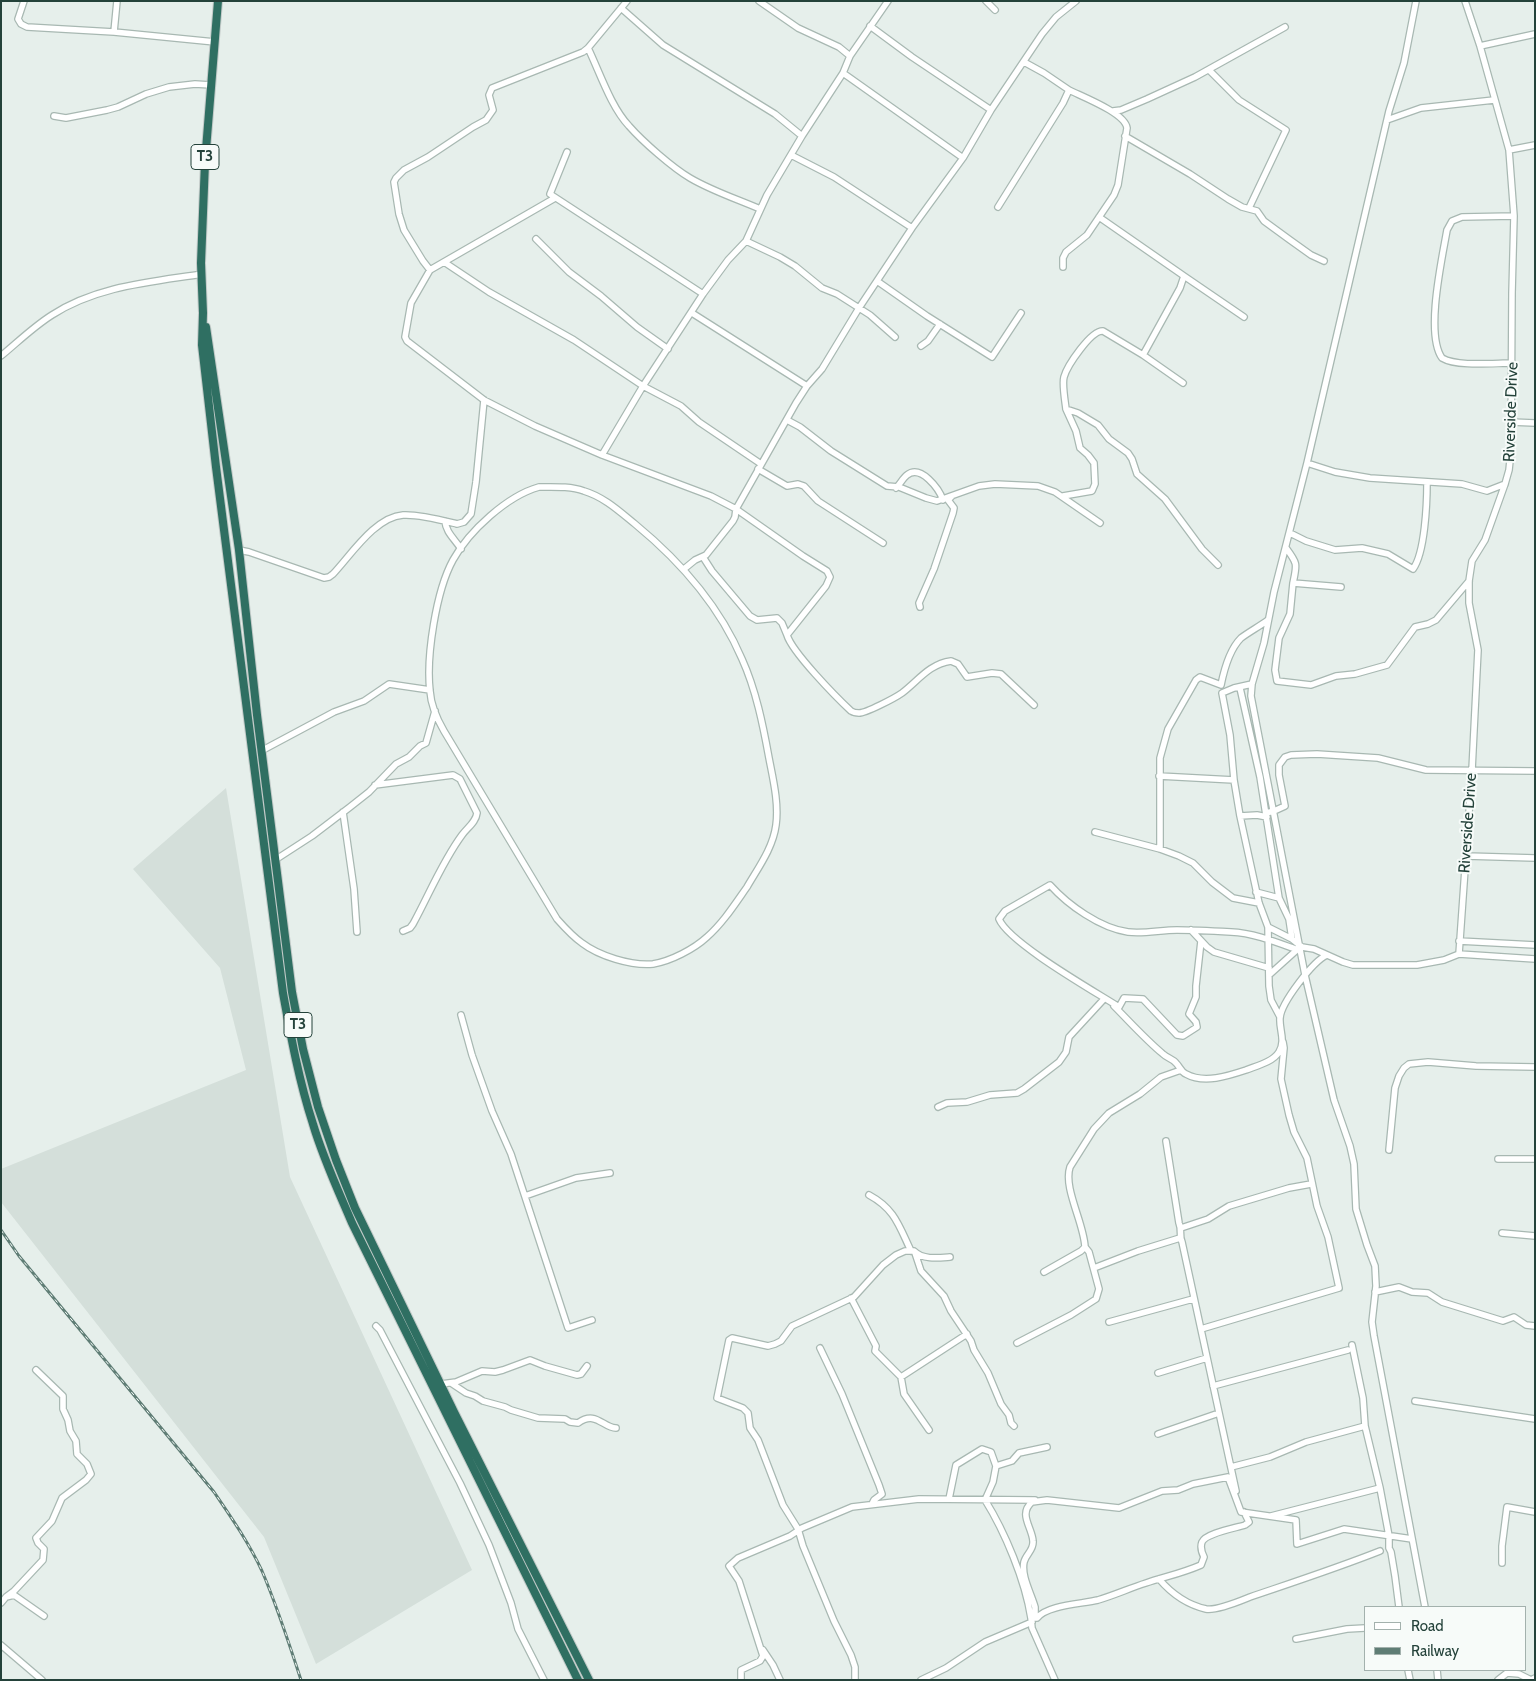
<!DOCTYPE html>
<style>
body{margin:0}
#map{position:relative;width:1536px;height:1681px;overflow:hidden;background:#e6efeb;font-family:Cabin,sans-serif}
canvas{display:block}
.frame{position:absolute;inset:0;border:2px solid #24423a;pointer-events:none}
.legend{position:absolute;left:1364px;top:1606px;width:162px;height:65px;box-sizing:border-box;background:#f7fbf9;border:1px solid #a3b1ad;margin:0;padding:6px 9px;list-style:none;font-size:15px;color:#24423a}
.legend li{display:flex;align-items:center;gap:10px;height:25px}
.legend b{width:25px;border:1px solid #a3b1ad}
</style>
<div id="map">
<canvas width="1536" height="1681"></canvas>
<div class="frame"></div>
<ul class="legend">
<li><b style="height:6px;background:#fff"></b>Road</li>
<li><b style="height:6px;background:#5f7d75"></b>Railway</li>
</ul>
</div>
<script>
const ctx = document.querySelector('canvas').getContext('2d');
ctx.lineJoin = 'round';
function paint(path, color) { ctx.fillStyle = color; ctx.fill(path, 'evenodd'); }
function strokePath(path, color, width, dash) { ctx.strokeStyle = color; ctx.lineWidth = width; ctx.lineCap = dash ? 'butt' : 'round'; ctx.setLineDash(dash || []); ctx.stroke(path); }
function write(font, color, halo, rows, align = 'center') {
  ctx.font = font + ' Cabin,sans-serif'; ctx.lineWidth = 4; ctx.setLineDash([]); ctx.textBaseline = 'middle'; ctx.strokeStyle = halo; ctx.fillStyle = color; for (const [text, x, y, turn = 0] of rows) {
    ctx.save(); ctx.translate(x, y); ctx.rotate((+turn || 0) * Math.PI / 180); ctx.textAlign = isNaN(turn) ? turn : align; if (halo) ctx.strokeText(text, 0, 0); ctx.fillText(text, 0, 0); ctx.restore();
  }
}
paint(new Path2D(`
 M 226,788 L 290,1177 L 472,1570 L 316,1664 L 264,1537 L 1,1202 L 1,1169 L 246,1070 L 220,968 L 133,869 Z`), '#d4dfda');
const minor = new Path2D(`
 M 24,1 L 18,19 L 21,24 L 27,27 L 114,32 L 215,42
 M 759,1 L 798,28 L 839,47 L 850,56
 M 986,1 L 995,10
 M 1416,1 L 1404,63 L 1389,111 L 1307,463 L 1274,592 L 1264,643 L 1252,684 L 1251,696 L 1305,975 L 1334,1100 L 1350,1146 L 1354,1164 L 1356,1209 L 1367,1245 L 1375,1266 L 1376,1286 L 1372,1322 L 1374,1336 L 1425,1607
 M 1465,1 L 1480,46 L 1509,150 L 1514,216 L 1512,293 L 1511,451 L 1509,470 L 1505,484 L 1485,540 L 1472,561 L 1469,581 L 1469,603 L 1478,650 L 1472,770 L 1459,954 L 1535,959
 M 621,8 L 663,45 L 775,114 L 802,136
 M 870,26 L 912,57 L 991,110
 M 114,32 L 117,1
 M 1480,46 L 1535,34
 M 588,48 C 600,73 611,107 629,126 C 643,142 673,168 690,178 C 712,191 737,199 760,209
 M 1209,70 L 1239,100 L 1286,130 L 1249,208
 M 843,73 L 963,158
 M 1113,111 L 1121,110 L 1147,99 L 1195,77 L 1285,27
 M 54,116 L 66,118 L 107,110 L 118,107 L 146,94 L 169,87 L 195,84 L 211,85
 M 1387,120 L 1421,108 L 1494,100
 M 1125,136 L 1190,174 L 1228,199 L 1242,207 L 1257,211 L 1264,221 L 1290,240 L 1311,255 L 1324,261
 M 1509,150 L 1535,145
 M 567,152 L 550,194 L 703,294
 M 791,155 L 834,177 L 912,228
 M 555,198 L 430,270 L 411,303 L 405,337 L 407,341 L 484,400 L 535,426 L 602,455 L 711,496 L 736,509 L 803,556 L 827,571 L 830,577 L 826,586 L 787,635 C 792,652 836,697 851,711 C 854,713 855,713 859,713 C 866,713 895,698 902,693 C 918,681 929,664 951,661 L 958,664 L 967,677 L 992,673 L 1001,674 L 1034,705
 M 998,207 L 1063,103 L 1069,90 L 1044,73 L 1024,62
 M 1099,217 L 1184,276 L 1180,288 L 1143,355 L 1183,383
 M 536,239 L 569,272 L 601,296 L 637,327 L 668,349
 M 746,241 L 780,257 L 795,266 L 822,288 L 837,294 L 870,315 L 895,337
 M 444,262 L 489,292 L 574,340 L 643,386 L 681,406 L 699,422 L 761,464
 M 1063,267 L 1063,258 L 1066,252 L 1087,235 L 1114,195 L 1118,185 L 1127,128 C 1125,113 1083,97 1069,90
 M 430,270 L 423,261 L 404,230 L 399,214 L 394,182 L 396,178 L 404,170 L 428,157 L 473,127 L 486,120 L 493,110 L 489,95 L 492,88 L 583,52 L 588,48 L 627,1
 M 1184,276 L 1244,317
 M 877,281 L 927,316 L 992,357 L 1021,313
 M 692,313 L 807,386
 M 921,346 L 928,341 L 940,324
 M 1143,355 L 1103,331 C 1091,330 1067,366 1064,377 C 1062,384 1065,401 1066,409 L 1078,413 L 1098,425 L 1109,439 L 1128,453 L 1132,459 L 1137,474 L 1165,499 L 1202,549 L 1218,565
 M 1,356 C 18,342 33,327 52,315 C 97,286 151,282 202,274
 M 1512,363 C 1494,363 1457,367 1442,358 C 1425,334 1442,259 1447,230 L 1452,221 L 1462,217 L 1514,216
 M 787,420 L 800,427 L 831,451 L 887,486 L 899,487 L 926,498 L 937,501 L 979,486 L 995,484 L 1038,486 L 1055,492 L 1100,523
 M 1511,422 L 1535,423
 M 602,455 L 643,386 L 703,294 L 728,260 L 746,241 L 767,195 L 802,136 L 843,73 L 850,56 L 888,1
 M 1307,463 L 1335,472 L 1370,478 L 1462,484 L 1487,491 L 1505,484
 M 758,469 L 787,486 L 798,484 L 804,486 L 818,501 L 883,543
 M 539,487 C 554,487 570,486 584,491 C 604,497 619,511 635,524 C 680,561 719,605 742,659 C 756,690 763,725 769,758 C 773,779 779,803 776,825 C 773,848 758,868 747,887 C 735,904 723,923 707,937 C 694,949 671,961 653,964 C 631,966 599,956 582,943 C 572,936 565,928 557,919 L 444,731 C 437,719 431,706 430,691 C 426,657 436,591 453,560 C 469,531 507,496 539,487 Z
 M 896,488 C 900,484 903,478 907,475 C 921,464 939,489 943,500
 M 1063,496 L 1092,491 L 1095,484 L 1094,463 L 1088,455 L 1080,448 L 1076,431 L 1066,409
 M 445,521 C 446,533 455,539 461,549
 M 1290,533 L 1306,541 L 1335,550 L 1362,548 L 1388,554 L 1413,569 C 1425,553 1427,503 1427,482
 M 1286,548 C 1298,564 1297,564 1293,583
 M 239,550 L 249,552 L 324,578 L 329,577 L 333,574 C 351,555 375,517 403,515 C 419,514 441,520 457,524 L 464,522 L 471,514 L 476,482 L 484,400
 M 703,557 L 712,571 L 750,616 L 757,620 L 777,618 L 782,623 L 787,635
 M 684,569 L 695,560 L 706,555 L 733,521 L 735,517 L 736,509 L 796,403 L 807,386 L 822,369 L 859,308 L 912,228 L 963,158 L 991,110 L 1042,34 L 1056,17 L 1076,1
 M 1341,587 L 1293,583 L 1290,614 L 1279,638 L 1275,670 L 1277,681 L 1311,685 L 1336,676 L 1355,674 L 1387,665 L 1415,627 L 1428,624 L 1436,620 L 1469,581
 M 920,607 L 919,603 L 934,569 L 953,513 L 954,508 L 948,500 L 952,496
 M 1240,688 L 1260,777 L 1279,898 L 1289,919 L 1292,939
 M 261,751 L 334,712 L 364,701 L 389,684 L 430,690
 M 1159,776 L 1234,780
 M 375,785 L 453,775 L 460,779 L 477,813 C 476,822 468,827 462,835 C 442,862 429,895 413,924 L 410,928 L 403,931
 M 343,812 L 354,889 L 357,932
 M 1266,813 L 1274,811 L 1285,806 L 1279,775 L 1279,765 L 1285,757 L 1291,755 L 1317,754 L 1378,758 L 1426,770 L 1535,771
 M 1240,816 L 1234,780 L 1230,735 L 1222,693 L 1234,688 L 1252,684
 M 1267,817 L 1257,815 L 1240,816 L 1259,903 L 1268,927 L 1269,986 L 1271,1000 L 1280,1017
 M 1095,832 L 1160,849 L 1179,856 L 1193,863 L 1212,882 L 1233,898 L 1259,903
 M 1160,849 L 1160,758 L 1168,729 L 1196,680 L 1200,677 L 1221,685 C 1224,670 1230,649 1241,638 C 1249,632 1260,626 1268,620
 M 1466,856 L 1535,858
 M 275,860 L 312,836 L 350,807 L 369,792 L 396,764 L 409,757 L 420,746 L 426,743 L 435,711
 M 1256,892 L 1279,898
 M 1268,927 L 1292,939 L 1302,947 L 1314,949 L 1343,962 L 1353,965 L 1417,965 L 1444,960 L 1459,954
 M 1191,930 L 1207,947 L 1214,952 L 1269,968
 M 1201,941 L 1196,986 L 1196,997 L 1189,1014 L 1196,1022 L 1197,1027 L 1183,1036 L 1177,1035 L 1143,999 L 1124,998 L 1119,1007 C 1094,991 1009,943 999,919 L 1005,911 L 1050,885 C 1068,905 1100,928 1128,932 C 1144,934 1161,930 1177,930 C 1195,930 1213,931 1231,932 C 1254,933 1276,942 1298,950
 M 1459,941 L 1535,945
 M 1269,975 L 1299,948
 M 1114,1006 C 1130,1022 1146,1040 1163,1054 C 1167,1058 1173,1059 1176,1063 C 1180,1067 1181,1072 1186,1074 C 1204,1084 1228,1076 1246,1070 C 1256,1066 1273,1062 1279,1052 C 1286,1040 1279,1030 1280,1018 C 1281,1003 1313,961 1327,955
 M 461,1015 L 472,1055 L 492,1111 L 511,1154 L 568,1328 L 592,1320
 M 938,1107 L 947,1103 L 967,1102 L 990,1095 L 1017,1093 L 1024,1089 L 1059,1062 L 1066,1052 L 1069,1037 L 1104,999
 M 1166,1141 L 1179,1223 C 1182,1230 1179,1236 1182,1242 L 1236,1491
 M 1389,1150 L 1395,1088 L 1399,1076 L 1404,1068 L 1409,1064 L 1428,1062 L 1476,1066 L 1535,1067
 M 1498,1159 L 1535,1159
 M 869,1195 C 895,1209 899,1226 911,1251
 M 525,1196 L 576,1178 L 610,1173
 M 1181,1228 L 1208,1219 L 1229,1206 L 1289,1188 L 1311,1184
 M 1502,1233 L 1535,1236
 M 915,1253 L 921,1271 L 944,1296 L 951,1311 L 971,1341 L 974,1350 L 988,1373 L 1001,1404 L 1009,1415 L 1011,1423 L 1014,1426
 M 1094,1268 L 1138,1251 L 1180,1238
 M 1044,1272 L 1081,1251 L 1085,1247 C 1084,1223 1063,1188 1070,1167 L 1094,1129 L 1109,1113 L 1140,1094 L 1161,1077 L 1181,1070
 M 1375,1292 L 1399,1287 L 1412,1292 L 1428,1293 L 1442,1302 L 1503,1321 L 1514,1317 L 1526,1325 L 1535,1326
 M 851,1298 L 876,1346 L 875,1351 L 901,1377 L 967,1334
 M 1109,1322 L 1193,1299
 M 376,1326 L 380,1330 L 460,1483 L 489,1545 L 511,1603 L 518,1629 L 544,1680
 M 1201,1329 L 1339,1288 L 1328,1237 L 1317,1206 L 1307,1158 L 1294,1132 L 1289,1115 L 1281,1079 L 1284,1048 L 1283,1042
 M 1017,1343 L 1071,1315 L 1096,1299 L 1099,1289 L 1089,1252 L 1085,1247
 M 1352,1345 L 1363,1398 L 1365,1426 L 1380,1488 L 1389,1536 L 1389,1548 L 1391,1552 L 1395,1576 L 1399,1607
 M 820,1348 L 842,1394 L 879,1485 L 882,1494 L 874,1500 L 872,1504
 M 1158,1373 L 1207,1358
 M 901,1377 L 904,1394 L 929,1430
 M 451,1383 L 466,1393 L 475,1396 L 483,1401 L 505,1407 L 511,1410 L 538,1418 L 565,1419 L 570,1422 L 578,1423 C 596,1410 603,1428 616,1428
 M 441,1384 L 456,1382 L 482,1371 L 495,1372 L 503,1370 L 530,1360 L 545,1366 L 577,1375 L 581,1374 L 587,1366
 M 1213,1386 L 1348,1350
 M 1415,1401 L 1535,1419
 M 1158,1434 L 1219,1413
 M 1047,1447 L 1019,1453 L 1012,1461 L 996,1466 L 993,1482 L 985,1500 C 1005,1532 1025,1580 1031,1618 L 1037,1618 C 1047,1605 1082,1604 1098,1600 C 1115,1595 1130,1588 1146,1583 C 1164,1577 1183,1573 1201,1565 L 1204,1557 C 1202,1553 1200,1547 1202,1542 C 1206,1533 1236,1528 1245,1525 L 1249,1522 L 1244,1512
 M 1231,1467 L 1270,1457 L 1306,1442 L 1365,1426
 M 949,1499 L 956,1465 L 982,1449 L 991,1452 L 996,1466
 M 1271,1516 L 1380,1488
 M 1502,1563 L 1502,1546 L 1507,1507 L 1535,1512
 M 1159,1579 C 1171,1593 1188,1605 1206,1609 C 1217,1611 1240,1601 1250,1597 C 1294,1582 1337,1568 1380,1551
 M 6,1597 L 14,1591 L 43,1560 L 44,1549 L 38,1543 L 36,1538 L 52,1521 L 62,1498 L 86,1480 L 91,1474 L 87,1464 L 77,1454 L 76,1441 L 70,1431 L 68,1420 L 63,1409 L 63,1396 L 36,1370
 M 1,1603 L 6,1597 L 14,1595 L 44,1616
 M 1296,1639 L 1347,1629 L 1365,1628
 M 1,1645 L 42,1680
 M 763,1650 L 773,1665 L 780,1680
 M 1408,1670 L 1410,1680
 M 1437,1670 L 1438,1680
 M 741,1680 L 741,1670 L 760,1661 L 763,1656 L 739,1581 L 729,1566 L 738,1558 L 790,1536 L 802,1528 L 852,1507 L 919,1499 L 1035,1500
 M 855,1680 L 855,1667 L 851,1655 L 834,1621 L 803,1546 L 798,1529 L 783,1505 L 758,1440 L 750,1428 L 748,1413 L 743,1408 L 717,1398 L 729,1340 L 732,1338 L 768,1346 L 775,1344 L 781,1341 L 792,1326 L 854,1297 L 883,1265 L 896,1255 L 905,1251 L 914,1251 C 923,1260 938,1258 950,1257
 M 921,1680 L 946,1668 L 985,1642 L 1032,1622
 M 1055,1680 L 1032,1628 L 1031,1618 L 1035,1613 L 1035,1607 C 1031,1593 1021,1576 1024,1562 C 1026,1554 1034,1550 1033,1541 C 1032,1527 1018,1514 1032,1502 L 1047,1500 L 1119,1508 L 1162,1491 L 1178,1490 L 1193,1484 L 1228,1477 L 1241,1512 L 1296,1520 L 1297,1544 L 1344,1529 L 1412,1539
 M 1498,1680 L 1507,1673 L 1519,1674 L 1531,1680 L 1535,1678`);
const highway = new Path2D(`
 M 218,1 L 205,162 L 201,263 L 203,313 L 202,345 L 216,467 L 283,993 C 291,1037 299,1081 313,1124 C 323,1158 338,1190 352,1223 L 578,1680
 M 206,327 L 239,550 L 257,715 L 292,992 L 303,1049 L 318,1107 L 336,1160 L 355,1208 L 454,1412 L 589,1680`);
strokePath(minor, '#a8b8b2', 8);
strokePath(highway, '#c2cac8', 10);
strokePath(minor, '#fff', 5.5);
strokePath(highway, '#2f6f62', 8);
const rail = new Path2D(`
 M 1,1230 L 19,1256 L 214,1492 C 231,1517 249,1543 262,1571 C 277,1606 289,1643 301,1680`);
strokePath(rail, '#5f7d75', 3);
strokePath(rail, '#f7fbf9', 1, [4]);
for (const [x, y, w] of [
 [205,157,28],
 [298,1025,28]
]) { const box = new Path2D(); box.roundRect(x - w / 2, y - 12.5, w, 25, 4); ctx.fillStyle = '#f7fbf9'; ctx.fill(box); strokePath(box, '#24423a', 1); }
write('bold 15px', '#24423a', null, [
 ["T3",205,157],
 ["T3",298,1025]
]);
write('16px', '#24423a', '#f7fbf9', [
 ["Riverside Drive",1511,412,-88],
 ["Riverside Drive",1468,823,-86]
]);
</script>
